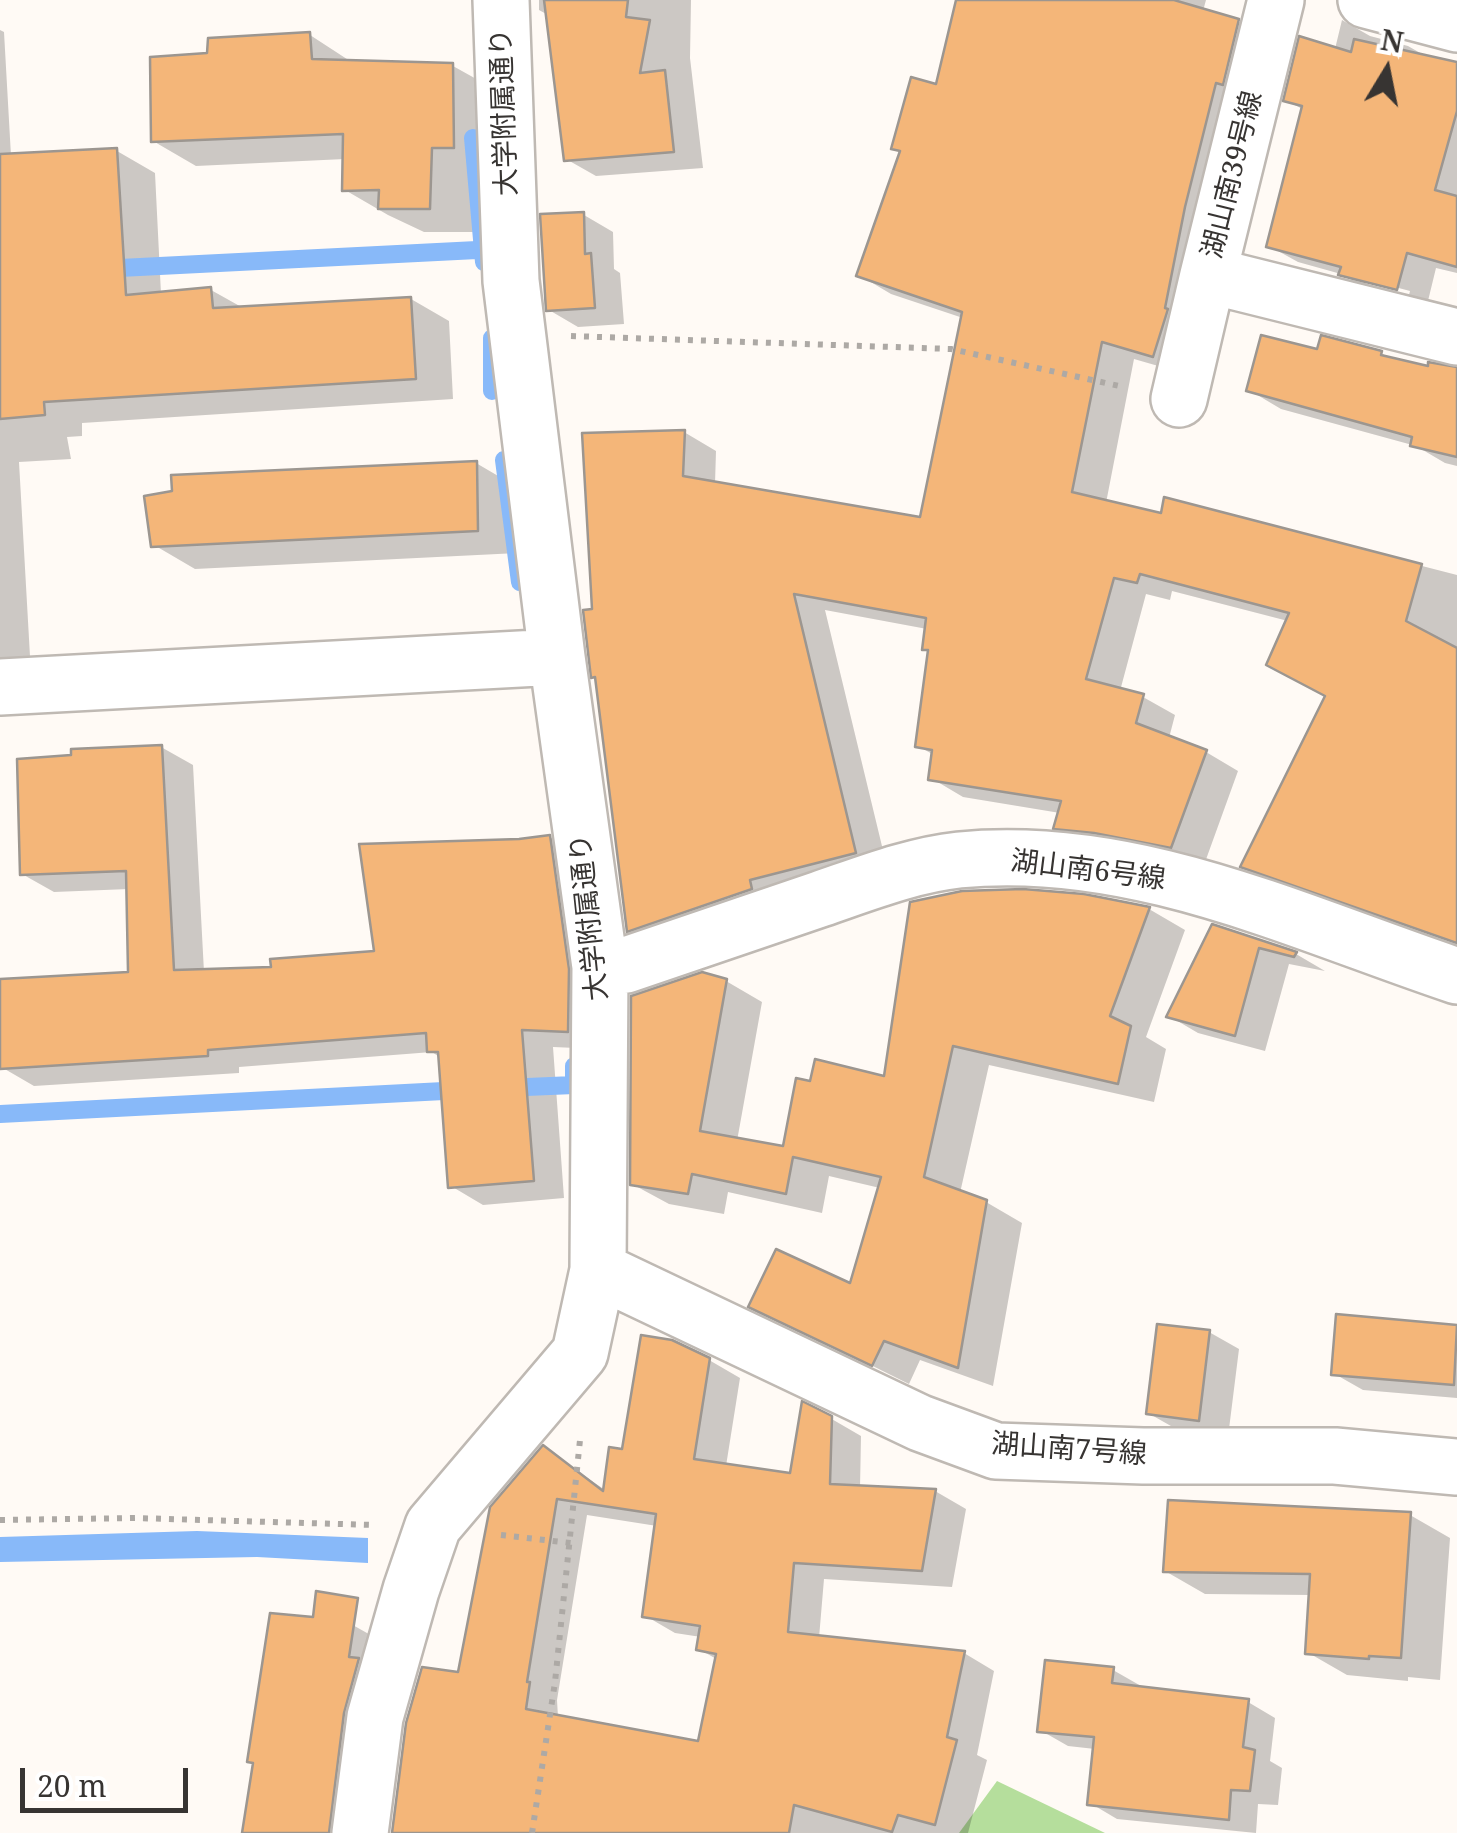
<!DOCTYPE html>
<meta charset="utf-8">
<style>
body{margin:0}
#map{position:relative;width:1457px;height:1833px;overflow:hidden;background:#fffaf5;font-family:"Noto Serif",serif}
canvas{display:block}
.north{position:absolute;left:1337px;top:20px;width:100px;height:100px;-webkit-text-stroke:8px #fff;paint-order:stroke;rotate:10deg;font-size:28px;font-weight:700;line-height:40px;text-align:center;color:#373432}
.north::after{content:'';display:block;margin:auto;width:35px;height:45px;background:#373432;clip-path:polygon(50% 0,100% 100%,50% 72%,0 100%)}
.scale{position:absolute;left:20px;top:1768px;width:168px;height:45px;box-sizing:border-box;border:5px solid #373432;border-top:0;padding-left:12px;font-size:30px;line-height:35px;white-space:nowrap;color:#373432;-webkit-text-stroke:8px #fff;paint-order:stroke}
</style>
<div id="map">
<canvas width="1457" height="1833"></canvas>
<div class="north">N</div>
<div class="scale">20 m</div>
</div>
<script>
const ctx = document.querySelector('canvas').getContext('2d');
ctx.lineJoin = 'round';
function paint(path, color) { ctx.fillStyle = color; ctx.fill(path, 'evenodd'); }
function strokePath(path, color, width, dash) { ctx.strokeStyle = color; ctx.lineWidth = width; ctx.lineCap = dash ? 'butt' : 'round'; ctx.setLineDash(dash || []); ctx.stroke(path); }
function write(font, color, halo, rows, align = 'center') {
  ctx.font = font + ' "Noto Serif","Noto Sans JP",serif'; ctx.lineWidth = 10; ctx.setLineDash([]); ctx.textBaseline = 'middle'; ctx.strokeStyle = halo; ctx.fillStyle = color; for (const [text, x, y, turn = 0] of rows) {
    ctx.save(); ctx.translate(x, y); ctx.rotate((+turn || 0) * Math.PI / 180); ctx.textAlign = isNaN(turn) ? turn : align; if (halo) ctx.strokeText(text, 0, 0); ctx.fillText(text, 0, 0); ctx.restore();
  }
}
paint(new Path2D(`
 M 997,1781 L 1105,1833 L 959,1833 Z`), '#b5de9c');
paint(new Path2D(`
 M 197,1531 L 368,1538 L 368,1563 L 257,1557 L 0,1562 L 0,1537 Z`), '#88b9f9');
paint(new Path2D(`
 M 539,0 L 691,0 L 690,58 L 703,168 L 596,176 L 566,159 L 548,15 L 539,10 Z
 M 960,0 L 1206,0 L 1203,11 L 1238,21 L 1271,40 L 1186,374 L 1134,359 L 1106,503 L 1163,516 L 1166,500 L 1457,575 L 1457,948 L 1276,885 L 1244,866 L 1328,697 L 1288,621 L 1172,591 L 1170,600 L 1146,594 L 1120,691 L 1143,697 L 1175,715 L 1169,738 L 1206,752 L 1238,771 L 1204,865 L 1088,846 L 1056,828 L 1060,813 L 963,797 L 931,778 L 934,755 L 918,746 L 931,652 L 925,648 L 927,629 L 825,610 L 888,871 L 661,949 L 629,930 L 598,679 L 594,677 L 594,611 L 684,432 L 716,451 L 715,484 L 922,520 L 963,318 L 891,294 L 859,275 L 902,152 L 893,147 L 938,87 Z
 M 1342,20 L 1370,36 L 1408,46 L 1429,58 L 1457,65 L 1457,273 L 1436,268 L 1427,305 L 1370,291 L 1341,274 L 1298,262 L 1269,246 L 1304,110 L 1286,100 L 1335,49 ZM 1361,278 L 1410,291 L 1409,295 L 1368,285 Z
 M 0,30 L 4,32 L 11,156 L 117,151 L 155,173 L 161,294 L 211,290 L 245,309 L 411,299 L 449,321 L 453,399 L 82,423 L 82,436 L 67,437 L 71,459 L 19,462 L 31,674 L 0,676 Z
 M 310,35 L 353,63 L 453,66 L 496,90 L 496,171 L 474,171 L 473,232 L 424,232 L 388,215 L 345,190 L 345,159 L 196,166 L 153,141 L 210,55 Z
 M 584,215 L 613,232 L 614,269 L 620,273 L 624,324 L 578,327 L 549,310 Z
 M 1319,352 L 1381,353 L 1395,361 L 1457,375 L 1457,466 L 1445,463 L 1416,446 L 1281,409 L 1249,390 Z
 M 476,463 L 517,487 L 518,553 L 195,569 L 154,545 L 175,493 Z
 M 161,747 L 193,765 L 204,972 L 274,969 L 377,953 L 520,842 L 550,837 L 581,856 L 599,1049 L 553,1047 L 564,1198 L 483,1205 L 451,1186 L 441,1058 L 432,1052 L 239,1067 L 239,1073 L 34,1086 L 3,1068 L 0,981 L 131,975 L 129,889 L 54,892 L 22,874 Z
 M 1149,909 L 1185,930 L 1146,1037 L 1166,1049 L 1154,1102 L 989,1065 L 960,1193 L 986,1202 L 1022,1223 L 993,1386 L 920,1360 L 909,1384 L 752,1306 L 852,1287 L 880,1188 L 829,1176 L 822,1213 L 728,1192 L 724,1214 L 669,1204 L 632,1184 L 726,981 L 762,1002 L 737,1141 L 785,1149 L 812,1084 L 886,1079 Z
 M 1213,927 L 1296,954 L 1325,971 L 1289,964 L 1265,1051 L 1198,1033 L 1169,1016 Z
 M 1338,1317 L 1457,1327 L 1457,1398 L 1363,1390 L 1333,1373 Z
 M 1209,1332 L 1239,1349 L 1228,1437 L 1178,1430 L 1148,1413 Z
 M 709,1360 L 740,1378 L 726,1466 L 792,1476 L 830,1418 L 861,1436 L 860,1488 L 935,1491 L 966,1509 L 952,1587 L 824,1579 L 819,1638 L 964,1653 L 994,1671 L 977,1755 L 987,1760 L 968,1833 L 398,1833 L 544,1448 L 605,1490 L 624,1452 ZM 587,1515 L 657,1526 L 644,1615 L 675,1633 L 701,1637 L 699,1649 L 718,1660 L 700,1744 L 558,1717 L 557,1700 Z
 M 1410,1515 L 1450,1538 L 1440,1680 L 1408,1677 L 1408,1681 L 1347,1675 L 1307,1652 L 1311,1595 L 1205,1594 L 1165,1571 Z
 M 351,1624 L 390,1646 L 358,1833 L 245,1833 Z
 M 1113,1670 L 1141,1686 L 1141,1689 L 1248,1702 L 1275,1718 L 1270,1761 L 1282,1768 L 1278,1805 L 1258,1804 L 1256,1833 L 1117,1819 L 1090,1803 L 1095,1749 L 1068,1746 L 1040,1730 Z`), '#0003');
strokePath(new Path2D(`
 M 473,138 L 484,262
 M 100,269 L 477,250
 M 492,391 L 492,338
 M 504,460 L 520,582
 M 503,1088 L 574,1085 L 574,1066
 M 0,1114 L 463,1090`), '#88b9f9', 18);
const building = new Path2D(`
 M 544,0 L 628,0 L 626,17 L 650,20 L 640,73 L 665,70 L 674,152 L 564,161 Z
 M 956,0 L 1174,0 L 1239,19 L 1223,85 L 1216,83 L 1185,207 L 1165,308 L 1168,309 L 1153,357 L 1102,342 L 1072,492 L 1161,513 L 1164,497 L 1422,564 L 1406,621 L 1457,648 L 1457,943 L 1240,867 L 1325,696 L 1266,665 L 1289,613 L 1140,574 L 1137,583 L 1114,578 L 1086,679 L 1144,694 L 1136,723 L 1207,750 L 1171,848 L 1094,833 L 1053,829 L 1061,801 L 928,780 L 932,750 L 915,747 L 928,650 L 922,650 L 926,618 L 794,594 L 856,853 L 750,880 L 752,889 L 627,932 L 595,677 L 591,678 L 583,610 L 592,609 L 582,433 L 685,430 L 683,476 L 920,517 L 962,312 L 856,276 L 900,151 L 891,149 L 911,77 L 936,84 Z
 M 310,32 L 312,59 L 453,63 L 454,148 L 432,148 L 430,209 L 378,209 L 379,190 L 342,191 L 343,134 L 151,142 L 150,57 L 207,53 L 208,38 Z
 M 1299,36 L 1351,52 L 1354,39 L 1457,62 L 1457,111 L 1435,190 L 1457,196 L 1457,267 L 1407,253 L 1397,290 L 1338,275 L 1341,267 L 1266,247 L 1302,106 L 1283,101 Z
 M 117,148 L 126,295 L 211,287 L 213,308 L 411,297 L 416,379 L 44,402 L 45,415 L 0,419 L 0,154 Z
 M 584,212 L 585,254 L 591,253 L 595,308 L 546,311 L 540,214 Z
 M 1261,335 L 1317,349 L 1321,335 L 1382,351 L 1381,355 L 1428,366 L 1428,362 L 1457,367 L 1457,457 L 1410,446 L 1412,437 L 1246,391 Z
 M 477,461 L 478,531 L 151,547 L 144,496 L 172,491 L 171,475 Z
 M 162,745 L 174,970 L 271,967 L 270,959 L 374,951 L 359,844 L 519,839 L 550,835 L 569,969 L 568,1032 L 522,1030 L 534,1181 L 448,1188 L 438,1052 L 427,1052 L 426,1033 L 208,1050 L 208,1056 L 0,1069 L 0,979 L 128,972 L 126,871 L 20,875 L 17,759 L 71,755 L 71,749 Z
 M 1023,889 L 1084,894 L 1150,907 L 1110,1016 L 1131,1026 L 1118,1084 L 953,1046 L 924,1177 L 987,1200 L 958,1368 L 884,1341 L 872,1366 L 748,1307 L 776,1249 L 850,1283 L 881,1177 L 793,1157 L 786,1194 L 692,1174 L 688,1194 L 630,1185 L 631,996 L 702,972 L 727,979 L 700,1131 L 783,1146 L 796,1078 L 810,1081 L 815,1059 L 884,1076 L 910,902 L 962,891 Z
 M 1212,924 L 1297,952 L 1294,957 L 1259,948 L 1235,1036 L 1166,1017 Z
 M 1336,1314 L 1457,1325 L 1454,1385 L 1331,1375 Z
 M 1157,1324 L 1210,1330 L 1199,1421 L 1146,1414 Z
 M 641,1335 L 672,1340 L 710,1358 L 694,1459 L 790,1473 L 802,1401 L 832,1416 L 830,1484 L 936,1489 L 922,1571 L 794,1563 L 788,1632 L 965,1651 L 947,1737 L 957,1740 L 935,1825 L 898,1815 L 892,1832 L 794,1805 L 789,1833 L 392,1833 L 406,1723 L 422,1667 L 458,1672 L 490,1507 L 543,1445 L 603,1491 L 609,1447 L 622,1449 ZM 557,1499 L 656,1514 L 642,1617 L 700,1626 L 696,1650 L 716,1654 L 698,1741 L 526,1709 L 530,1682 L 527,1682 Z
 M 1168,1500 L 1411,1512 L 1401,1658 L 1369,1656 L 1369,1659 L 1305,1654 L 1310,1574 L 1163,1572 Z
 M 316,1591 L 358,1598 L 349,1657 L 359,1658 L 344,1713 L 329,1833 L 242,1833 L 253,1763 L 247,1762 L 270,1613 L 313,1617 Z
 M 1045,1660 L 1114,1667 L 1112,1683 L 1249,1699 L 1243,1747 L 1255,1750 L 1250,1791 L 1231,1790 L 1229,1820 L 1087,1805 L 1094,1737 L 1037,1732 Z`);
paint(building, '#f4b679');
strokePath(building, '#9c9690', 2.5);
const street = new Path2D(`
 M 1276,0 L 1208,275 L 1457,337
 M 1366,0 L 1457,24
 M 1179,399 L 1208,275
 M 0,687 L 557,657
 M 600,967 L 626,965 C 690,943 755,921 820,899 C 864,884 912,865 959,860 C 1134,843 1296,922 1457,976
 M 598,1270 L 920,1423 L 996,1451 L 1143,1456 L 1335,1456 L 1457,1467
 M 360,1833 L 375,1717 L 411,1590 L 433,1526 L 580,1353 L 598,1270 L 600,967 L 557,657 L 511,281 L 501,0`);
strokePath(street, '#bfb9b3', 60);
strokePath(new Path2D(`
 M 571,336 L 951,349 L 1124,387
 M 0,1520 L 135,1518 L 374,1525
 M 501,1535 L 571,1543
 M 532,1833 L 555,1682 L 580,1440`), '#ada9a5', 6, [5, 8]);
strokePath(street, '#fff', 55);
write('28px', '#373432', '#fff', [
 ["大学附属通り",505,112,-92],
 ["湖山南39号線",1233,175,-76],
 ["湖山南6号線",1088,871,7],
 ["大学附属通り",590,917,-96],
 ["湖山南7号線",1069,1450,4]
]);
</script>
